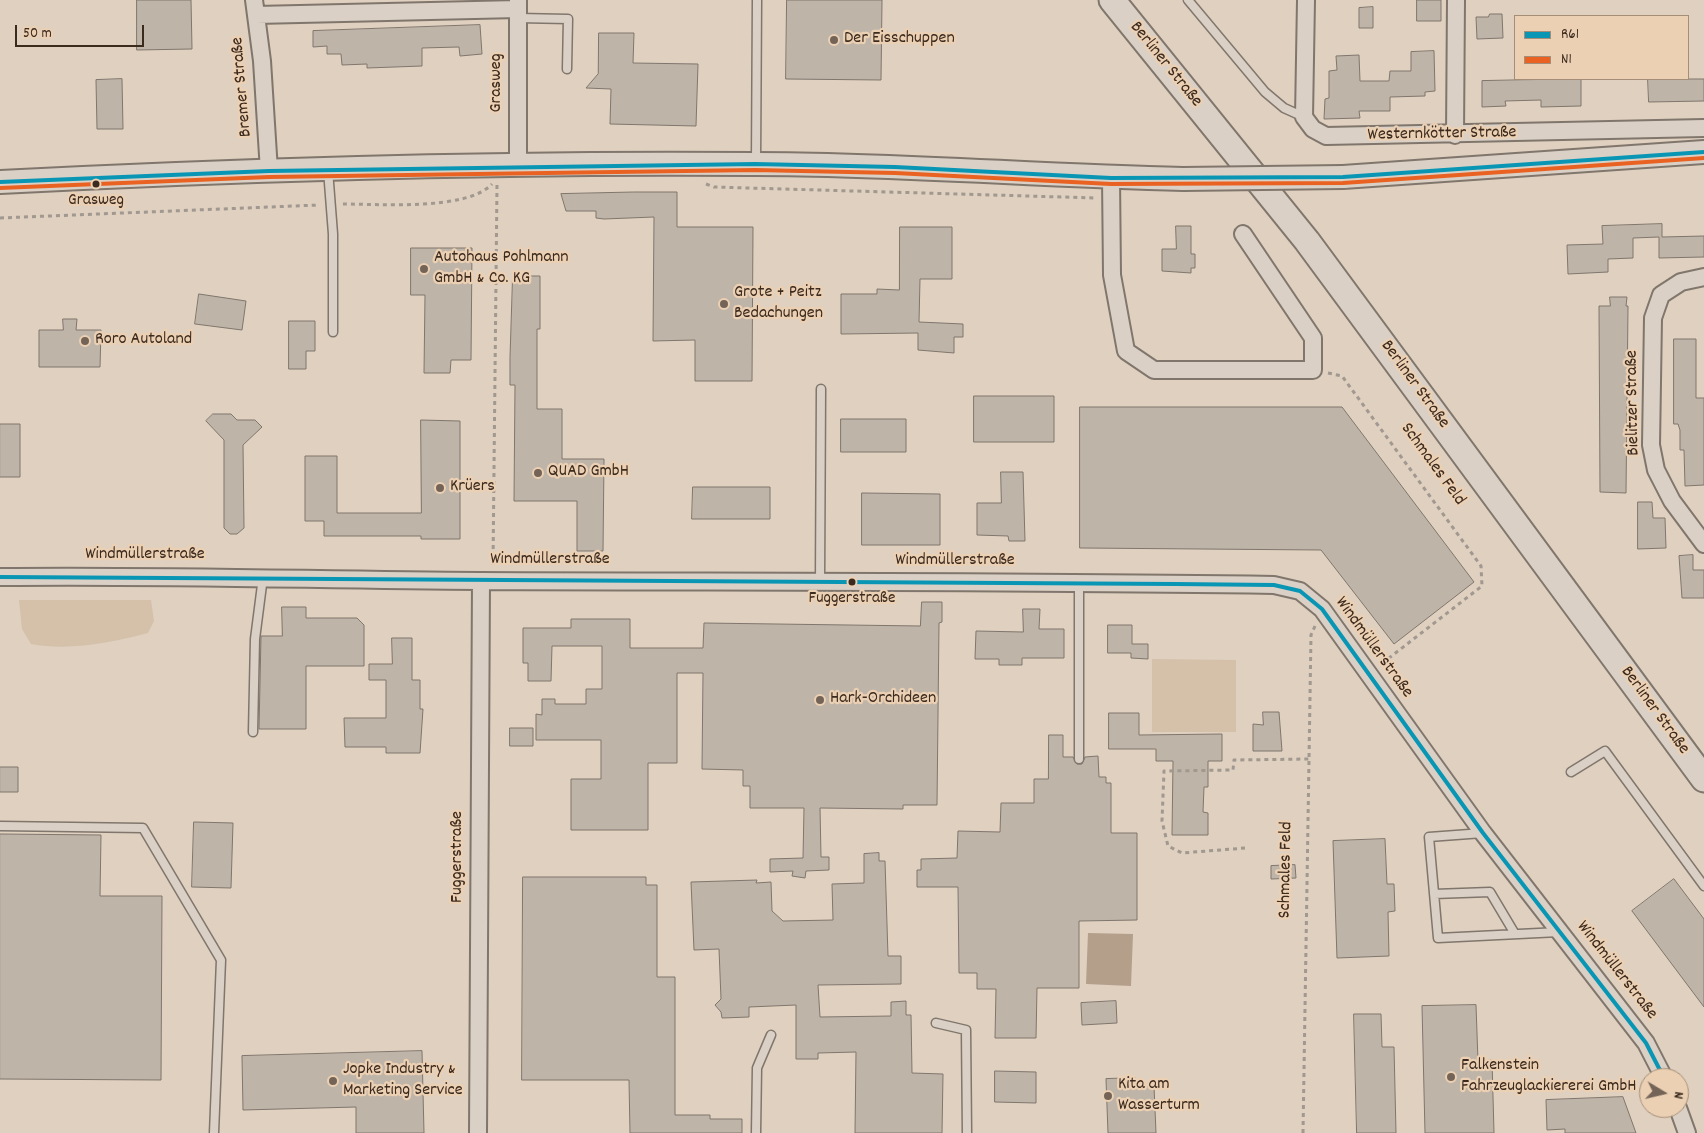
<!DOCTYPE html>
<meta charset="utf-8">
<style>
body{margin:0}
#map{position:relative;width:1704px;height:1133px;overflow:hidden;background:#dfd0c0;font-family:Dekko,sans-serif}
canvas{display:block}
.legend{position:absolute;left:1514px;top:15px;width:175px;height:65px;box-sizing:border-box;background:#ecd0b3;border:1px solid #a58e77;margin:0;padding:6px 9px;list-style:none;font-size:15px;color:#3b2a1e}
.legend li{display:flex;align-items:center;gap:10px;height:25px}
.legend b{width:25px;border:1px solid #a58e77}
.north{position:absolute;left:1639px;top:1068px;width:50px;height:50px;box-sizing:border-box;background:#ecd0b3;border:1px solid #a58e77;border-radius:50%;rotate:99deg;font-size:14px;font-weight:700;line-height:20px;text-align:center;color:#3b2a1e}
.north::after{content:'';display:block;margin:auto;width:18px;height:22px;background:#746457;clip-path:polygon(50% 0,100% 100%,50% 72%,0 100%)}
.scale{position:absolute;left:15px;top:25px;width:129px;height:22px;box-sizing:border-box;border:2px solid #3b2a1e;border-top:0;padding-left:6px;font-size:15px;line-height:18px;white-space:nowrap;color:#3b2a1e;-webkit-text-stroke:4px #ecd0b3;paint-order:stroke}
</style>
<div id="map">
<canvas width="1704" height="1133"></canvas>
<ul class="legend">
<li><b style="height:6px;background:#0996b4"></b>R61</li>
<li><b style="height:6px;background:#e96222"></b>N1</li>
</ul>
<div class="north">N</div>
<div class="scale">50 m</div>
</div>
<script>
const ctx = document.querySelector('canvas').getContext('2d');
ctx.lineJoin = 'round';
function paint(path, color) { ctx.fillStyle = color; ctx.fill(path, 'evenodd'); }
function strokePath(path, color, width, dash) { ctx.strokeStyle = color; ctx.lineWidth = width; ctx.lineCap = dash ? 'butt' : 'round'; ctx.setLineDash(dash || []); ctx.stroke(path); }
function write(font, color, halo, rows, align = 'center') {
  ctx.font = font + ' Dekko,sans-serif'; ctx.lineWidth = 4.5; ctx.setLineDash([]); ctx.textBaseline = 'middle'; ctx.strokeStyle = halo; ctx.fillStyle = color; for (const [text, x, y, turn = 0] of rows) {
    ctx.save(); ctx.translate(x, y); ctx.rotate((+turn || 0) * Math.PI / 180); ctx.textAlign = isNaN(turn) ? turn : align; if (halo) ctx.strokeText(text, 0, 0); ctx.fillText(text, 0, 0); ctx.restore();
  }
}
paint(new Path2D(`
 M 19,600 L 151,600 L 154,621 L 148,633 C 110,643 70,651 31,644 L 22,629 Z
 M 1152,659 L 1236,660 L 1236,732 L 1152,732 Z`), '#d5c0aa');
paint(new Path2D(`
 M 1088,933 L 1133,934 L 1131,986 L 1086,984 Z`), '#b49f8b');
const building = new Path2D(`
 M 137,0 L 191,0 L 192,49 L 137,50 Z
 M 787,0 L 882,0 L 881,80 L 786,79 Z
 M 1417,0 L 1441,0 L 1441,21 L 1417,21 Z
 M 1373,7 L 1373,28 L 1359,28 L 1359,8 Z
 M 1490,14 L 1502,14 L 1503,38 L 1477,39 L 1476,17 L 1488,17 Z
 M 480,25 L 482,54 L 460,56 L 459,47 L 422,48 L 422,66 L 367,68 L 367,64 L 342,65 L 341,54 L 327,54 L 327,46 L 313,47 L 313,31 Z
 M 599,33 L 634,33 L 633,63 L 698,64 L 696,126 L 610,124 L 611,89 L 586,88 L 598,74 Z
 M 1434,51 L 1435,91 L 1425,92 L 1425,96 L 1390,97 L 1390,111 L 1359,111 L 1360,118 L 1324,119 L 1325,99 L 1329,98 L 1329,71 L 1337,70 L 1336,56 L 1359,55 L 1360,81 L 1389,81 L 1390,71 L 1411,71 L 1411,52 Z
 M 122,79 L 123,129 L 97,129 L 96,80 Z
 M 1581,79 L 1581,106 L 1541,107 L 1541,100 L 1505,101 L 1506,106 L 1482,107 L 1482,81 Z
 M 1648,79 L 1704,79 L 1704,101 L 1649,102 Z
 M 634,192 L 677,192 L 677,227 L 753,227 L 752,381 L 695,381 L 695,340 L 653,341 L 654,217 L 604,219 L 596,218 L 596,211 L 566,211 L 561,194 Z
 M 1662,224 L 1662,237 L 1704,236 L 1704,257 L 1659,258 L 1659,237 L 1633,238 L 1633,258 L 1608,259 L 1608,272 L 1568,274 L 1567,245 L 1603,244 L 1602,226 Z
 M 1176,226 L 1191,226 L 1191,254 L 1195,254 L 1195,268 L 1191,268 L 1191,273 L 1162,271 L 1162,249 L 1176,249 Z
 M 900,227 L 952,227 L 952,279 L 920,279 L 919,322 L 963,324 L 963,337 L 954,337 L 954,353 L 918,350 L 918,333 L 841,334 L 841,294 L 877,294 L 877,289 L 899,290 Z
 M 411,248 L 472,248 L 471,360 L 451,360 L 450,373 L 424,373 L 425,295 L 411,295 Z
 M 513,276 L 540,276 L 540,329 L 537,329 L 537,409 L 562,409 L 562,459 L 604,459 L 603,551 L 577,551 L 577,501 L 514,501 L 515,385 L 510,385 L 510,358 Z
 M 199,294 L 246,301 L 242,330 L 195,324 Z
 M 1610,297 L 1627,297 L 1626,306 L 1628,306 L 1626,493 L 1600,492 L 1599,306 L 1610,306 Z
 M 63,319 L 77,319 L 76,330 L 101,330 L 100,367 L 39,367 L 39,330 L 63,330 Z
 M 289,321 L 315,321 L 315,351 L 306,351 L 306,369 L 289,369 Z
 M 1674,339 L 1696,339 L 1696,398 L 1704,398 L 1704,485 L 1685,486 L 1684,450 L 1680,450 L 1680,430 L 1678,424 L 1674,424 Z
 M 974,396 L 1054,396 L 1054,442 L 974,442 Z
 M 1080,407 L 1342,407 L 1474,582 L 1394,644 L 1321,550 L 1080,548 Z
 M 213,414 L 231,414 L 237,420 L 255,420 L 262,427 L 243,445 L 244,528 L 237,534 L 230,534 L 224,528 L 224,440 L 206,421 Z
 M 841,419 L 906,419 L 906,452 L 841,452 Z
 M 421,420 L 460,421 L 460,539 L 421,539 L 421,536 L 324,536 L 324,521 L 305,521 L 305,456 L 337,456 L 337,513 L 421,513 Z
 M 0,424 L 20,424 L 20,477 L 0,477 Z
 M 1001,472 L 1023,472 L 1025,541 L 1009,541 L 1008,536 L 977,535 L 977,503 L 1001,503 Z
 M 693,487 L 770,487 L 770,519 L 692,519 Z
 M 862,493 L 940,494 L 940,545 L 862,545 Z
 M 1638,502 L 1652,502 L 1653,518 L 1665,518 L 1666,548 L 1638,549 Z
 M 1693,555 L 1693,570 L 1704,570 L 1704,598 L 1682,598 L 1679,556 Z
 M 922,602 L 942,602 L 942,622 L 939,623 L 937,805 L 903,805 L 903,809 L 820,808 L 821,857 L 829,857 L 829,870 L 806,871 L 805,878 L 792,876 L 793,871 L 770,872 L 770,859 L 803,858 L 804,808 L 750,808 L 750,786 L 743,786 L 743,770 L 702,769 L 703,673 L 677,673 L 677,763 L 648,763 L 648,830 L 571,830 L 571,779 L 601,779 L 601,740 L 536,740 L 536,714 L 542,715 L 542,699 L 555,699 L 555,704 L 586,704 L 586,689 L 602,689 L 602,646 L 552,646 L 551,681 L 528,681 L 528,663 L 523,663 L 523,628 L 571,628 L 571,619 L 630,619 L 630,648 L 703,648 L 704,623 L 920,626 Z
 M 282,607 L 306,607 L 306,618 L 357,618 L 364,625 L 364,666 L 306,666 L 306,729 L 259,729 L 261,636 L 282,636 Z
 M 1023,609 L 1040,609 L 1039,629 L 1064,629 L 1064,658 L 1022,658 L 1022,665 L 999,665 L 999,659 L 975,659 L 976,631 L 1023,632 Z
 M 1108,625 L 1132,625 L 1132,644 L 1148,644 L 1148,659 L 1131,658 L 1131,653 L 1108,653 Z
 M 392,638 L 412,638 L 412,680 L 420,680 L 420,709 L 423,709 L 420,753 L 386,753 L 386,747 L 345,747 L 344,718 L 386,718 L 386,680 L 369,680 L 369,664 L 392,664 Z
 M 1263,712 L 1279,712 L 1282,751 L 1253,751 L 1253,724 L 1263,725 Z
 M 1109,713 L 1139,713 L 1139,735 L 1222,734 L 1222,761 L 1208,761 L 1208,787 L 1204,787 L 1203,812 L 1208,813 L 1208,835 L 1172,835 L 1173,761 L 1156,761 L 1156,749 L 1109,749 Z
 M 510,728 L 533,728 L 533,746 L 510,746 Z
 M 1049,735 L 1063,735 L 1063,757 L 1073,757 L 1077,764 L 1082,764 L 1085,757 L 1098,756 L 1099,777 L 1106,777 L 1106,783 L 1111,783 L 1111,833 L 1137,833 L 1137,920 L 1079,921 L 1079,988 L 1037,988 L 1036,1038 L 995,1038 L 996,989 L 977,989 L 977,973 L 959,973 L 958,887 L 917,887 L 917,870 L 921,870 L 921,859 L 957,858 L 958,831 L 1000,832 L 1001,803 L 1034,803 L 1034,779 L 1048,779 Z
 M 0,767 L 18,767 L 18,792 L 0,792 Z
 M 194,822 L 233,823 L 231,888 L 192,887 Z
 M 0,834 L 101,835 L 100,896 L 162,896 L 161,1080 L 0,1079 Z
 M 1385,839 L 1387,884 L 1394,884 L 1395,911 L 1388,912 L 1389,956 L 1337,958 L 1333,841 Z
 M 879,853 L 879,861 L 885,861 L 888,956 L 901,956 L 901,984 L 818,985 L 820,1017 L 891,1016 L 891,1002 L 906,1001 L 906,1015 L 911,1015 L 912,1073 L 943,1074 L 942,1133 L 855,1133 L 856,1052 L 818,1053 L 818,1059 L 796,1059 L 796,1005 L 749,1007 L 749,1017 L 722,1018 L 721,1012 L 715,1005 L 721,999 L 719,949 L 694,950 L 691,882 L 757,880 L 756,883 L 771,882 L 772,911 L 783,921 L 833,920 L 832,884 L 864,883 L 864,854 Z
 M 1295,865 L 1296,878 L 1271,879 L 1271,866 Z
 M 523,877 L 646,877 L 646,885 L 657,885 L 657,977 L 675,977 L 675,1115 L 710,1115 L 710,1119 L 742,1119 L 742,1133 L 630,1133 L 629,1080 L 522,1080 Z
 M 1674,879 L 1704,919 L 1704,1007 L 1632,911 Z
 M 1116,1001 L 1117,1023 L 1082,1025 L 1081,1003 Z
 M 1476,1005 L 1478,1061 L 1492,1060 L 1494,1133 L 1425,1133 L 1422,1006 Z
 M 1354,1014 L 1381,1014 L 1382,1047 L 1394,1047 L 1396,1133 L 1357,1133 Z
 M 422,1051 L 424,1133 L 356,1133 L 356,1107 L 243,1110 L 242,1056 Z
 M 995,1071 L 1036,1072 L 1036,1103 L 995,1102 Z
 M 1135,1078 L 1135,1087 L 1154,1086 L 1156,1133 L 1108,1133 L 1106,1079 Z
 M 1623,1097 L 1636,1133 L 1565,1133 L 1565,1129 L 1547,1130 L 1546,1100 Z`);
paint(building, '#bfb4a8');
strokePath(building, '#80766c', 1);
const lane = new Path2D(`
 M 1188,0 L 1265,92 L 1284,108 L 1304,117
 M 518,18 L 568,19 L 567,69
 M 756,162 L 757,0
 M 328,170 L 333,234 L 333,332
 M 820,582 L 821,389
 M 253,732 L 255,639 L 263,577
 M 1079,759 L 1079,582
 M 1571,772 L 1605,751 L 1704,886
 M 0,826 L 143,828 L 221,960 L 214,1133
 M 1483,833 L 1429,837 L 1438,938 L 1559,932
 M 1434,894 L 1490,892 L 1515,934
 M 936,1023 L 966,1030 L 967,1133
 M 756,1133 L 757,1068 L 771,1035`);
const street = new Path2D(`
 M 254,0 L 262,61 L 269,171
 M 1306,0 L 1304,117 L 1313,129 L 1326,136 L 1704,128
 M 256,15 L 518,9
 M 1455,135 L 1456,0
 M 518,166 L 518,0
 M 1111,178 L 1112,275 L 1126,351 L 1154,370 L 1313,370 L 1313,338 L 1243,234
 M 1704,277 L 1681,282 L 1661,295 L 1653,318 L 1651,445 L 1656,470 L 1672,501 L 1704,544
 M 0,577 C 160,575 320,580 480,581 C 745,582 1009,581 1274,585 L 1300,591 L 1322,609 L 1483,833 L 1646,1043 L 1664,1078
 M 1678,1108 L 1687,1133
 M 478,1133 L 481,581`);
const secondary = new Path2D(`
 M 1343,177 L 1704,152
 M 0,182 C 251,169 504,162 755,164 C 898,164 1040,176 1183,179`);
const primary = new Path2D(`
 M 1112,0 L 1307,241 L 1704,779`);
strokePath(lane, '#80766c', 11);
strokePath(street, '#80766c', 20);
strokePath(secondary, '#80766c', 26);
strokePath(primary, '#80766c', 29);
strokePath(new Path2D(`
 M 706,184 L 714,187 L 1097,198
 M 343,204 C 379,204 467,211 492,184
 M 0,218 L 319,205
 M 1328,373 L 1342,376 L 1481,566 L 1482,586 L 1380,665
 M 493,565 L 497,184
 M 1245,848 L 1182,853 L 1168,846 L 1162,821 L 1164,771 L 1233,770 L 1234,760 L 1309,759
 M 1303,1133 L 1311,635 L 1315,626`), '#a1988f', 3, [4, 4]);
strokePath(lane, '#dad0c5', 8);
strokePath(street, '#dad0c5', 16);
strokePath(secondary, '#dad0c5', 22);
strokePath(primary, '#dad0c5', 25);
const secondaryBridge = new Path2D(`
 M 1183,179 L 1343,177`);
strokePath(secondaryBridge, '#80766c', 26, []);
strokePath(secondaryBridge, '#dad0c5', 22);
strokePath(new Path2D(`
 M 0,182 L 269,171 L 755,164 L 895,167 L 1111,178 L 1343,177 L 1704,152
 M 0,577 L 1175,584 L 1274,585 L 1300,591 L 1322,609 L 1483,833 L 1646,1043 L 1664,1078`), '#0996b4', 4);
strokePath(new Path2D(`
 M 0,188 L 269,177 L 755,170 L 895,173 L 1111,184 L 1343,183 L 1704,158`), '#e96222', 4);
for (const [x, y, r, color] of [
 [834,40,5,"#746457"],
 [96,184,4.5,"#3b2a1e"],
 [424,269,5,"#746457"],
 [724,304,5,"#746457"],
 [85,341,5,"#746457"],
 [538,473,5,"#746457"],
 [440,488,5,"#746457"],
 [852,582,4.5,"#3b2a1e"],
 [820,700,5,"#746457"],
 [1451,1077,5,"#746457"],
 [333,1081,5,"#746457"],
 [1108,1096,5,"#746457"]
]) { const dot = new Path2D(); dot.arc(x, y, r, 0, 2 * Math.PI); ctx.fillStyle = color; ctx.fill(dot); strokePath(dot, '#ecd0b3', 2); }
write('17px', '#3b2a1e', '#ecd0b3', [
 ["Grasweg",96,202],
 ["Fuggerstraße",852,600]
]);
write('18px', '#3b2a1e', '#ecd0b3', [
 ["Der Eisschuppen",844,40],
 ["Autohaus Pohlmann",434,259],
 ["GmbH & Co. KG",434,280],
 ["Grote + Peitz",734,294],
 ["Bedachungen",734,315],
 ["Roro Autoland",95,341],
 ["QUAD GmbH",548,473],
 ["Krüers",450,488],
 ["Hark-Orchideen",830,700],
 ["Falkenstein",1461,1067],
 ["Fahrzeuglackiererei GmbH",1461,1088],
 ["Jopke Industry &",343,1071],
 ["Marketing Service",343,1092],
 ["Kita am",1118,1086],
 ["Wasserturm",1118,1107]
], 'left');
write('18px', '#3b2a1e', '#ecd0b3', [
 ["Berliner Straße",1165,65,51],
 ["Grasweg",498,83,-90],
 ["Bremer Straße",243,87,-95],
 ["Westernkötter Straße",1442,135,-1],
 ["Berliner Straße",1414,385,54],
 ["Bielitzer Straße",1634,403,-91],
 ["Schmales Feld",1432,465,54],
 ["Windmüllerstraße",145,556],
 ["Windmüllerstraße",550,561],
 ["Windmüllerstraße",955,562],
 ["Windmüllerstraße",1373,648,54],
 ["Berliner Straße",1654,711,54],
 ["Fuggerstraße",459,857,-90],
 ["Schmales Feld",1287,870,-89],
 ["Windmüllerstraße",1616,971,52]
]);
</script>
